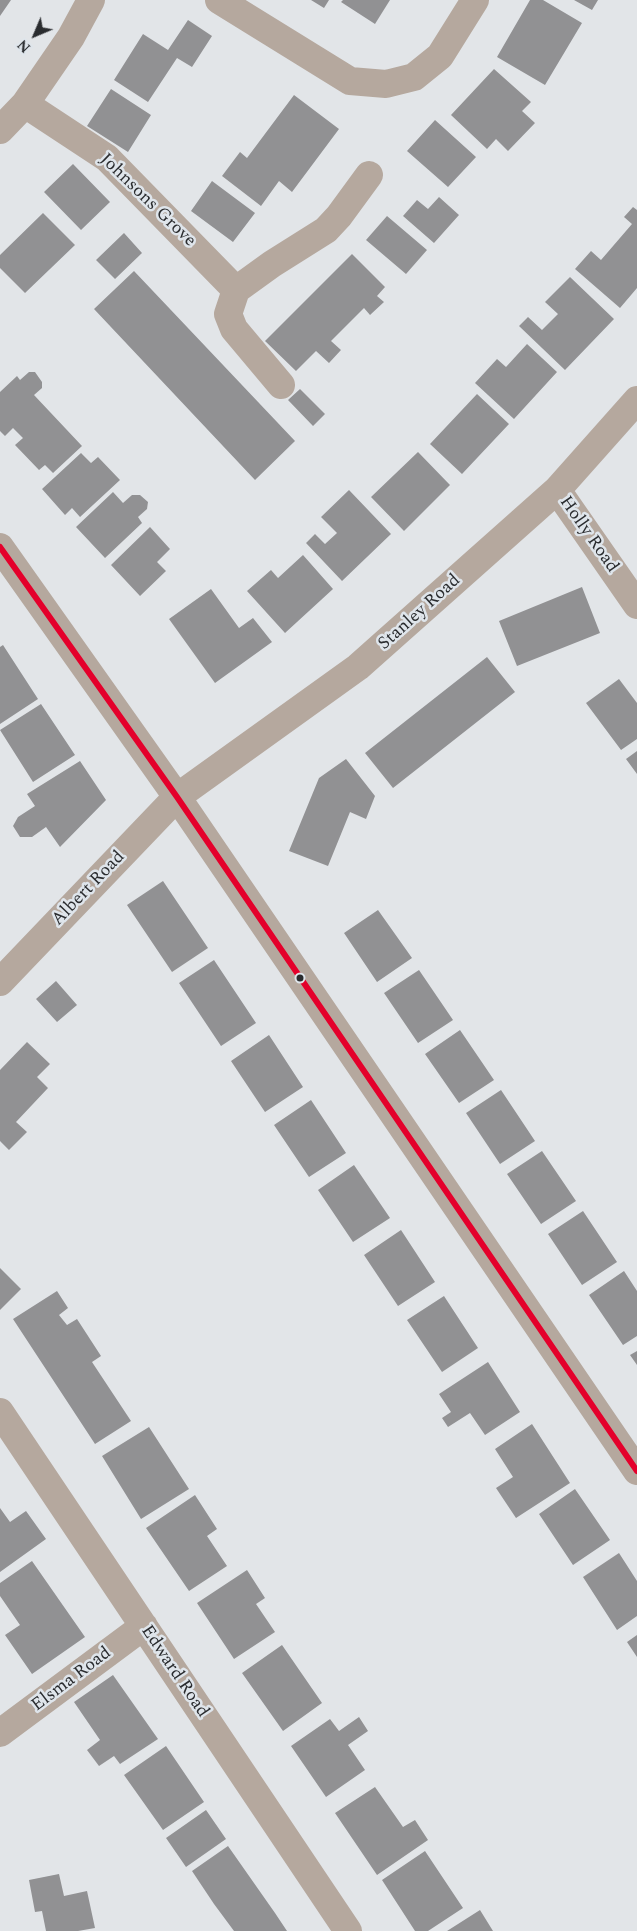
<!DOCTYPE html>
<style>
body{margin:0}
#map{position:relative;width:637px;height:1931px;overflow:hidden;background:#e2e5e8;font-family:Spectral,serif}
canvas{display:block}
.north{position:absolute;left:10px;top:10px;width:50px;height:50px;-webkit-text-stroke:4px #dfe5eb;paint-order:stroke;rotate:225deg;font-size:14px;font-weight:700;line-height:20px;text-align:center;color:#2a2c2f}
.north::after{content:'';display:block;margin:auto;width:18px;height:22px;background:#2a2c2f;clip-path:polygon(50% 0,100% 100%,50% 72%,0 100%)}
</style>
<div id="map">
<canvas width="637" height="1931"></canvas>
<div class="north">N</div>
</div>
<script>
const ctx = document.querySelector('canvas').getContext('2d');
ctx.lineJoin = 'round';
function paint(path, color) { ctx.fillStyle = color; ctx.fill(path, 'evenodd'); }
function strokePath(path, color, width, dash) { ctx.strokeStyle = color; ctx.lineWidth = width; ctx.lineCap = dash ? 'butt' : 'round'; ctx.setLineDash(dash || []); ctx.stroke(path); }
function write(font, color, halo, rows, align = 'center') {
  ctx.font = font + ' Spectral,serif'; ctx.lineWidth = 5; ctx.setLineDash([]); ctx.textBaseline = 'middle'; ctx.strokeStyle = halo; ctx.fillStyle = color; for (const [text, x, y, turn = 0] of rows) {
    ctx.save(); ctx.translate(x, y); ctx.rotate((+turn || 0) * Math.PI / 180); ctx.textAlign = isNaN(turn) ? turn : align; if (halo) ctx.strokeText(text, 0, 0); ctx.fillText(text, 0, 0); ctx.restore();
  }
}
paint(new Path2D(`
 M 0,0 L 11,0 L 0,16 Z
 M 311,0 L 329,0 L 324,8 Z
 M 343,0 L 390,0 L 375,24 L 341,2 Z
 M 530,0 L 543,0 L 582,23 L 545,85 L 497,57 Z
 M 574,0 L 598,0 L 592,10 Z
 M 188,20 L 212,36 L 192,67 L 177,58 L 148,102 L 114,80 L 143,34 L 168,50 Z
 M 494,69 L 531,102 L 522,111 L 535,123 L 508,151 L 496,139 L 487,149 L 451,115 Z
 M 111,89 L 151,115 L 128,152 L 87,126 Z
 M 294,95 L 339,129 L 292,192 L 279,181 L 261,206 L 222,176 L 240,152 L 247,158 Z
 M 435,120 L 476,157 L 448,187 L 407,151 Z
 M 73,164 L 110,202 L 81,230 L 44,192 Z
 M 212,181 L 255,213 L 233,242 L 191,211 Z
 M 439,197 L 459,215 L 434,243 L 403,216 L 417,200 L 428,209 Z
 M 633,207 L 637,210 L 637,288 L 620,308 L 575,269 L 591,251 L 601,260 L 632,224 L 624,217 Z
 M 43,213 L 75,245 L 25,293 L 0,268 L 0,255 Z
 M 387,216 L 427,250 L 406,274 L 366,240 Z
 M 124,233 L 142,253 L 115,279 L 96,260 Z
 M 352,254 L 385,287 L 377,296 L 384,302 L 370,315 L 364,308 L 331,341 L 341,350 L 329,363 L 316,351 L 296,371 L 265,341 Z
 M 134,271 L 295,441 L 255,480 L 94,309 Z
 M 570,277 L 614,319 L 565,370 L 519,326 L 528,317 L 542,330 L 558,314 L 545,302 Z
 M 527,344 L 557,372 L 514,419 L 475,383 L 497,359 L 506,367 Z
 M 29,372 L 35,372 L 42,382 L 42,388 L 34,395 L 82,446 L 53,473 L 45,465 L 39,470 L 15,445 L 23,438 L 13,428 L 5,436 L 0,431 L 0,392 L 17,376 L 20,380 Z
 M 300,389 L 325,414 L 313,426 L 288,400 Z
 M 477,394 L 509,424 L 462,474 L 430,444 Z
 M 418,452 L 450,485 L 404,531 L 371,497 Z
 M 81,453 L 91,463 L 98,457 L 120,480 L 80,517 L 72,508 L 65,515 L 42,489 Z
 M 349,490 L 391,534 L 342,581 L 306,543 L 315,534 L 325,544 L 337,533 L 321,517 Z
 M 113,492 L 123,503 L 132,495 L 140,495 L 148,502 L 147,509 L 138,517 L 142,523 L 105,558 L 76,527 Z
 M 150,527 L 170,549 L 157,562 L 166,571 L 140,596 L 111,565 Z
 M 303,555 L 333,589 L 285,633 L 247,591 L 271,570 L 278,578 Z
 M 582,587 L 600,633 L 517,666 L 499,621 Z
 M 211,589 L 239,628 L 253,618 L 272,642 L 215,683 L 169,619 Z
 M 3,645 L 38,699 L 0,724 L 0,647 Z
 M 487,657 L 515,692 L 393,788 L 365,753 Z
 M 619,679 L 637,703 L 637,739 L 621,750 L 586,703 Z
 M 41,704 L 75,755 L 33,782 L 0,730 Z
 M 637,751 L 637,774 L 626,759 Z
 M 346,759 L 375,796 L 366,819 L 350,812 L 328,866 L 289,851 L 319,778 Z
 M 80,761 L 106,800 L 60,847 L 46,827 L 32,837 L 20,837 L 13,826 L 18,817 L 35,806 L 27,794 Z
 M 163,881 L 208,948 L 172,972 L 127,905 Z
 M 378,910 L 412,958 L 377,982 L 344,933 Z
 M 214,960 L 256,1023 L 221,1046 L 179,983 Z
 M 419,970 L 453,1020 L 418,1043 L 384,993 Z
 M 56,981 L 77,1005 L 57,1022 L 36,999 Z
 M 460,1030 L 494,1080 L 459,1103 L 425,1054 Z
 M 269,1035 L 303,1087 L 265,1112 L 231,1061 Z
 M 27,1042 L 50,1064 L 37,1077 L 48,1088 L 16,1122 L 27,1132 L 9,1150 L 0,1141 L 0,1070 Z
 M 501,1090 L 535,1141 L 500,1164 L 466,1113 Z
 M 311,1100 L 346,1153 L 309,1177 L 274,1125 Z
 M 542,1151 L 576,1201 L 541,1224 L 507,1174 Z
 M 354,1165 L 390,1218 L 353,1242 L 318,1190 Z
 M 583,1211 L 617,1262 L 582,1285 L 548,1234 Z
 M 401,1230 L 435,1282 L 398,1306 L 364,1255 Z
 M 0,1268 L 21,1289 L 0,1310 Z
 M 624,1271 L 637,1291 L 637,1336 L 623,1345 L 589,1295 Z
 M 57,1291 L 68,1308 L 59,1315 L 67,1325 L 77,1319 L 101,1356 L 92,1362 L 131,1421 L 95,1444 L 13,1319 Z
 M 444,1296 L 478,1348 L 442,1372 L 407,1320 Z
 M 637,1351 L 637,1365 L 630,1355 Z
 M 488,1362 L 520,1412 L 485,1435 L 470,1413 L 448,1427 L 442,1418 L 451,1412 L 439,1394 Z
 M 532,1424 L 570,1483 L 516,1518 L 496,1488 L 513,1477 L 495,1449 Z
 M 149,1427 L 189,1489 L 141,1519 L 102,1456 Z
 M 575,1489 L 610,1540 L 573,1565 L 539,1514 Z
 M 195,1495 L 217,1529 L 207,1536 L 227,1566 L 189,1591 L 146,1528 Z
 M 0,1508 L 10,1522 L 26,1511 L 46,1539 L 0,1572 Z
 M 619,1553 L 637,1581 L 637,1616 L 617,1630 L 583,1577 Z
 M 32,1561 L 85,1637 L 32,1674 L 5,1635 L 20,1625 L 0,1596 L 0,1583 Z
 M 247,1570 L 265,1598 L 256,1604 L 275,1632 L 234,1659 L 197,1603 Z
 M 637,1635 L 637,1657 L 627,1642 Z
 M 282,1645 L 322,1703 L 283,1731 L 242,1673 Z
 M 113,1675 L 158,1739 L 120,1764 L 114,1756 L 99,1766 L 87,1750 L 100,1740 L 74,1702 Z
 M 359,1717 L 368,1731 L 348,1745 L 365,1770 L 326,1797 L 291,1746 L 330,1719 L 339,1731 Z
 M 166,1746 L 204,1802 L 163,1830 L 124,1775 Z
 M 375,1787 L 403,1827 L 415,1820 L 428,1840 L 377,1875 L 335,1813 Z
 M 206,1810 L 226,1839 L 186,1867 L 166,1838 Z
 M 228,1846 L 275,1913 L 287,1931 L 234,1931 L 214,1904 L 192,1871 Z
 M 425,1851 L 463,1908 L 428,1931 L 415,1931 L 382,1880 Z
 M 59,1874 L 64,1896 L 87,1891 L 95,1928 L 78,1931 L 46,1931 L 42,1911 L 35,1912 L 29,1880 Z
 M 480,1910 L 493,1931 L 447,1931 Z`), '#919193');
strokePath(new Path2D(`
 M 219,0 L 350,81 L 386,84 L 414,77 L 440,56 L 475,0
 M 25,104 L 107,158 L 236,290
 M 0,130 L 25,104 L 71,37 L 91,0
 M 281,385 L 234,329 L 228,314 L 236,290 L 272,264 L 326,230 L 339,216 L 369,175
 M 557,490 L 637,605
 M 0,547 L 177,797 L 637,1471
 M 0,982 L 177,797 L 358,667 L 557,490 L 637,400
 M 0,1412 L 348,1931
 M 0,1733 L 144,1626`), '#b5a89e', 28);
strokePath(new Path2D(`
 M 0,547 L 177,797 L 637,1471`), '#e4002b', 6);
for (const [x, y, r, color] of [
 [300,978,4.5,"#2a2c2f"]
]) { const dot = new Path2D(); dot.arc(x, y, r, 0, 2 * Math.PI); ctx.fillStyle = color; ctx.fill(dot); strokePath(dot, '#dfe5eb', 2); }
write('18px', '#2a2c2f', '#dfe5eb', [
 ["Johnsons Grove",147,201,44],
 ["Holly Road",588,535,55],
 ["Stanley Road",420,613,-42],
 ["Albert Road",89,889,-46],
 ["Edward Road",174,1672,56],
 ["Elsma Road",72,1680,-37]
]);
</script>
